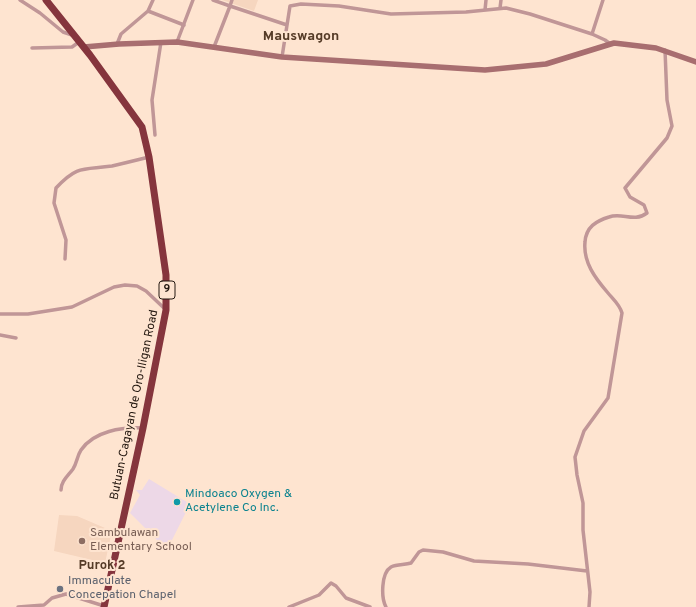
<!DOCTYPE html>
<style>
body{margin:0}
canvas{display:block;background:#fee4d0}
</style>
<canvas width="696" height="607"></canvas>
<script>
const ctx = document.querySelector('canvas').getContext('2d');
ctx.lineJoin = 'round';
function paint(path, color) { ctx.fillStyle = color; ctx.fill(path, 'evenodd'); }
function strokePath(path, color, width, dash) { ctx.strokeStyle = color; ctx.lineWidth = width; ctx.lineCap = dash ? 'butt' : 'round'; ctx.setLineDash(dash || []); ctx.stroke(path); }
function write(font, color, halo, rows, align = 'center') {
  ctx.font = font + ' Overpass,sans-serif'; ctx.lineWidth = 4; ctx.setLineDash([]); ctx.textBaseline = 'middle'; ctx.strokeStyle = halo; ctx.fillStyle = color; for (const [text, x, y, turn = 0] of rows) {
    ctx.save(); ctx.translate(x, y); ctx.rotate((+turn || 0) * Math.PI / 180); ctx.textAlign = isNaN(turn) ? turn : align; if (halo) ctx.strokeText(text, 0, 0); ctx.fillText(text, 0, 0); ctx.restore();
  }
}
paint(new Path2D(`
 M 222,0 L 258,0 L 254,11 Z
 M 59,515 L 77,516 L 112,531 L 105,563 L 54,551 Z`), '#f6d6bf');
paint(new Path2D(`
 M 149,479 L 190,504 L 167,550 L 130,513 L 140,495 L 136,490 L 142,490 Z`), '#edd8e7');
strokePath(new Path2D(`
 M 20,0 L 40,13 L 63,32 L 72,35
 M 153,0 L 148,11 L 184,25
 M 213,0 L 230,6 L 214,47
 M 232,0 L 230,6 L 287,25
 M 500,8 L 501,0
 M 485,10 L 486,0
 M 592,34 L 603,0
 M 177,42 L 193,0
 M 117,44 L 121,34 L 148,11
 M 32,48 L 72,47 L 79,42
 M 282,57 L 290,6 L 301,4 L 339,6 L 391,14 L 466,12 L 506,8 L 530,14 L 592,34 L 605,40 L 609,43
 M 155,135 L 152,100 L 161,42
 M 65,259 L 66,240 L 54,203 L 56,188 C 78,164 85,170 112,166 C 125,163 137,160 149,157
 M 0,314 L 28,314 L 72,307 L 114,287 L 125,285 L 137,286 L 146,291 L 165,309
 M 0,335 L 16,338
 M 61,490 C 61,481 68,476 73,469 C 77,463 77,456 81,450 C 94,431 122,427 143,428
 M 18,607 L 44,605 L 52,598 L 66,594 L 104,606
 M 289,607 L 319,595 L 331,583 L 336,586 L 346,598 L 370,607
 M 386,607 C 381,598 381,573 391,567 C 397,564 405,565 411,563 L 419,552 L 423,550 L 443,552 L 474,561 L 528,564 L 587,571
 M 589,607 L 590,592 L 583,530 L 583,503 L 577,475 L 575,457 L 584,431 L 608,398 L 622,313 C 620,305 613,299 608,293 C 595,278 583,262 585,242 C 586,227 596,221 609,217 C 622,212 634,223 647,213 L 644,205 L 630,197 L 625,188 L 667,138 L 672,126 L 667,100 L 665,50`), '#c09697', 3.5);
strokePath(new Path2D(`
 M 84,47 L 119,44 L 177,42 L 282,57 L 485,70 L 546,64 L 614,43 L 656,48 L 696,62`), '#a86e70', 5.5);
strokePath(new Path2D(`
 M 46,0 L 90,55 L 142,127 L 149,157 L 166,275 L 166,310 L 143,428 L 104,607`), '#85353d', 7);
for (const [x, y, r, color] of [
 [177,502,4,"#0f9aa8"],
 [82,541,4,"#8d6e63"],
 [60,589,4,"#6b7280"]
]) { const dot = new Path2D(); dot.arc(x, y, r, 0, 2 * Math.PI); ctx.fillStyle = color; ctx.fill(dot); strokePath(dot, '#fee4d0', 1.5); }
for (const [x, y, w] of [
 [167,290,16]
]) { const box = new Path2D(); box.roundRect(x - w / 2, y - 9, w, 18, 3); ctx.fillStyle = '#fee4d0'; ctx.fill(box); strokePath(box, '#251911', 1); }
write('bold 11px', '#251911', null, [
 ["9",167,290]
]);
write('12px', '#251911', '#fee4d0', [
 ["Butuan-Cagayan de Oro-Iligan Road",135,405,-78]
]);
write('12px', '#0d838f', '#fee4d0', [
 ["Mindoaco Oxygen &",185,495],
 ["Acetylene Co Inc.",185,509]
], 'left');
write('12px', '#785e54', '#fee4d0', [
 ["Sambulawan",90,534],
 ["Elementary School",90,548]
], 'left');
write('12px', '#5b616d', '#fee4d0', [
 ["Immaculate",68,582],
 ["Concepation Chapel",68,596]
], 'left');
write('bold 13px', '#553b27', '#fee4d0', [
 ["Purok 2",102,566]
]);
write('bold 14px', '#553b27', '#fee4d0', [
 ["Mauswagon",301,37]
]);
</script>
